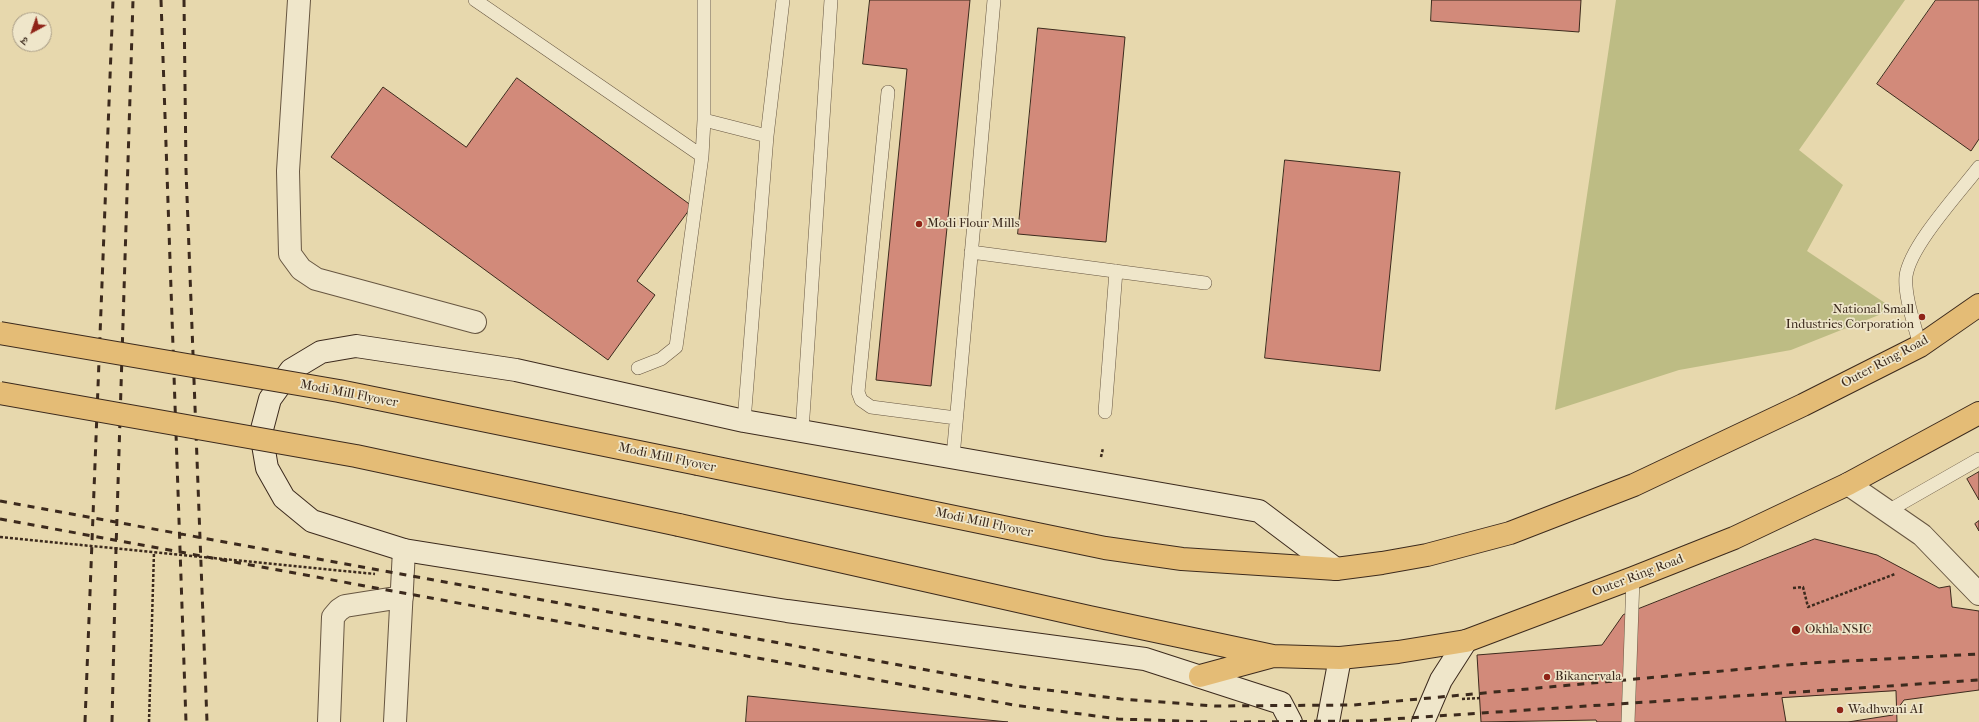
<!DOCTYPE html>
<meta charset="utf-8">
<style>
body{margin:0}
#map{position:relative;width:1979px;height:722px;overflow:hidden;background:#e7d8ad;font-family:"IM FELL French Canon","Noto Serif Devanagari",serif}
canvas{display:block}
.north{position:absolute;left:12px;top:12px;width:40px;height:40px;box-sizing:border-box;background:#efe6ca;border:1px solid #a79b85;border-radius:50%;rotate:220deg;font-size:11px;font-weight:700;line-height:16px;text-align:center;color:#3c2a1d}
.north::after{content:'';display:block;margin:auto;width:14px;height:18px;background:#8f2418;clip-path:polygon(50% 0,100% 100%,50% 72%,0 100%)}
</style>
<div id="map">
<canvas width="1979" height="722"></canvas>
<div class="north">उ</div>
</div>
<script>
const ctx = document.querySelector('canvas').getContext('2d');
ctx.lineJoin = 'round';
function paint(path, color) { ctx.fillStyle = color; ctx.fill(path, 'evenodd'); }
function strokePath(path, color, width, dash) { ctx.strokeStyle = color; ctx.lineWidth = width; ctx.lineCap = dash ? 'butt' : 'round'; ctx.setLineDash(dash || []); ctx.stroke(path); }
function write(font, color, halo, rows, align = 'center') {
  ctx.font = font + ' "IM FELL French Canon",serif'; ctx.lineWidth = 3.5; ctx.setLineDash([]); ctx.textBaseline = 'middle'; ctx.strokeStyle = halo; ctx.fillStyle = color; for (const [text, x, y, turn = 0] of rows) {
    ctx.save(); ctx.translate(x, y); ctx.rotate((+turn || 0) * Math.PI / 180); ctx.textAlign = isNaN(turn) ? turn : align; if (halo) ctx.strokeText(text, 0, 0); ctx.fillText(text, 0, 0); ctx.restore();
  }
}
paint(new Path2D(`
 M 1616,0 L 1905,0 L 1799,150 L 1843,185 L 1807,251 L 1894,309 L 1791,350 L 1679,370 L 1555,410 Z`), '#bdbc84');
const building = new Path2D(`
 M 870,0 L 970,0 L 931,386 L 876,380 L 907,69 L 863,64 Z
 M 1432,0 L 1581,0 L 1579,32 L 1431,21 Z
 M 1936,0 L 1979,0 L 1979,139 L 1971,151 L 1877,84 Z
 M 1038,28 L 1125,37 L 1106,242 L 1018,234 Z
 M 517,78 L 692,206 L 637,281 L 655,295 L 608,360 L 331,157 L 383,87 L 466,147 Z
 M 1285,160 L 1400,172 L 1380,371 L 1265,358 Z
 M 1979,472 L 1979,500 L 1967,479 Z
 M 1979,521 L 1979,531 L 1975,524 Z
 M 1815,539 L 1877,555 L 1939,588 L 1950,586 L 1952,607 L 1979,611 L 1979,690 L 1904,700 L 1893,715 L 1848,722 L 1597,722 L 1596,720 L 1481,722 L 1477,655 L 1602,645 L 1623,615 Z
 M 1896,691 L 1897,722 L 1786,722 L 1782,698 Z
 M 748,696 L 1008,722 L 746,722 Z`);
paint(building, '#d28a7a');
strokePath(building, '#3c2a1d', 1);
const service = new Path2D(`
 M 475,0 L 702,156
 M 888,92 L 858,392 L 861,400 L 871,407 L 956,418
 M 704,120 L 767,136
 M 971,252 L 1205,283
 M 1920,346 C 1915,326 1904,296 1906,276 C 1910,246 1959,193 1979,167
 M 638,368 L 661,359 L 676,347 L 702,156 L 704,120 L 704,0
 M 1105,412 L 1116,271
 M 744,421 L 767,136 L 783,0
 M 802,431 L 831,0
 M 953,457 L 994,0
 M 1888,511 L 1979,459
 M 1628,722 L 1633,578`);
const minor = new Path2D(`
 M 299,0 L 288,171 L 290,254 L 301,269 L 316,279 L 475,322
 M 329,722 L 333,617 L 339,610 L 345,606 L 402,597
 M 395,722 L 404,550`);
const tertiary = new Path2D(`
 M 1848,484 L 1922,535 L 1979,594`);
const secondary = new Path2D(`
 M 1291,722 L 1281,703 L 1145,659 L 787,611 L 404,550 L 312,521 L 284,498 L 267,468 L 261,433 L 270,399 L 291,370 L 321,352 L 356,346 L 516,370 L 744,421 L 1259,511 L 1336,569
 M 1328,722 L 1340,658
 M 1423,722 L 1441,680 L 1466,641`);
const primary = new Path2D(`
 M 698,464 L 1105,548 L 1182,559 L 1336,569 L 1382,563 L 1427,555 L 1510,533 L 1634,485 L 1803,405 L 1920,346 L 1979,305
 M 679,525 L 1089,617 L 1273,656 L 1340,658 L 1398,652 L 1466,641 L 1633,578 L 1734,538 L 1848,484 L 1979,413
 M 1200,676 L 1270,657`);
strokePath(service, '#675641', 14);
strokePath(minor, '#675641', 24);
strokePath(tertiary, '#675641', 24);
strokePath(secondary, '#3c2a1d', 24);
strokePath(primary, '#3c2a1d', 24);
strokePath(new Path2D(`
 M 1101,457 L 1103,448
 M 0,537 L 375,574
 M 1793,588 L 1803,587 L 1808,607 L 1895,574
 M 1462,699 L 1480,698
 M 149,722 L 154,552`), '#3c2a1d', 2.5, [3, 2]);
strokePath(service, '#efe6ca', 13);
strokePath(minor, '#efe6ca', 22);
strokePath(tertiary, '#efe6ca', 22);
strokePath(secondary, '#efe6ca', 22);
strokePath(primary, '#e4bc76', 22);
strokePath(new Path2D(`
 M 161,0 L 186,722
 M 184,0 L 186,170 L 207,722
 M 0,501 L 1015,686 L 1121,699 L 1215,706 L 1354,705 L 1809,663 L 1979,654
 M 0,519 L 1014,705 L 1118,719 L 1211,722
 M 85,722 L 113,0
 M 112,722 L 116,549 L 133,0
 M 1230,722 L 1362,721 L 1979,680`), '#3c2a1d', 3, [7, 7]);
const primaryBridge = new Path2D(`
 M 0,333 L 339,391 L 698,464
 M 0,393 L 356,456 L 679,525`);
strokePath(primaryBridge, '#3c2a1d', 24, []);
strokePath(primaryBridge, '#e4bc76', 22);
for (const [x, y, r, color] of [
 [919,224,4,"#8f2418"],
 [1922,317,4,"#8f2418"],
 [1796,630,5,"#8f2418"],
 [1547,677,4,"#8f2418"],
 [1840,710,4,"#8f2418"]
]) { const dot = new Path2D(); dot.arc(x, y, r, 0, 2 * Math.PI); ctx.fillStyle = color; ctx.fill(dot); strokePath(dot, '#efe6ca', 1.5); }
write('13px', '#3c2a1d', '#efe6ca', [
 ["Modi Flour Mills",927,224],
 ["National Small",1914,310,"right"],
 ["Industries Corporation",1914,325,"right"],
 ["Okhla NSIC",1805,630],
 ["Bikanervala",1555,677],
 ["Wadhwani AI",1848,710]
], 'left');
write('13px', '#3c2a1d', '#efe6ca', [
 ["Outer Ring Road",1885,362,-28],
 ["Modi Mill Flyover",349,394,11],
 ["Modi Mill Flyover",667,458,12],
 ["Modi Mill Flyover",984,523,12],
 ["Outer Ring Road",1638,576,-21]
]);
</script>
